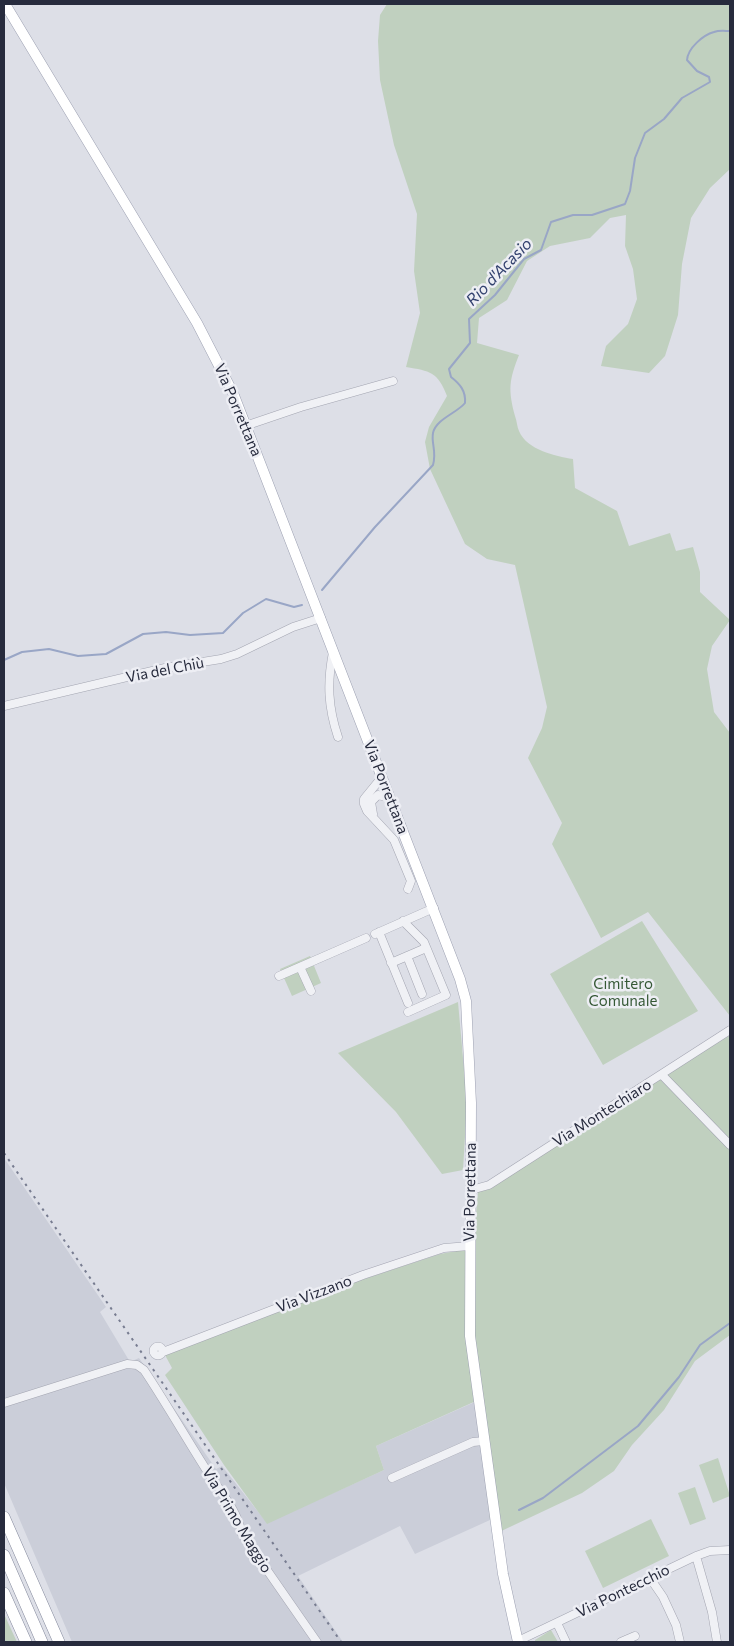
<!DOCTYPE html>
<meta charset="utf-8">
<style>
body{margin:0}
#map{position:relative;width:734px;height:1646px;overflow:hidden;background:#dddfe7;font-family:Commissioner,sans-serif}
canvas{display:block}
.frame{position:absolute;inset:0;border:5px solid #272b3d;pointer-events:none}
</style>
<div id="map">
<canvas width="734" height="1646"></canvas>
<div class="frame"></div>
</div>
<script>
const ctx = document.querySelector('canvas').getContext('2d');
ctx.lineJoin = 'round';
function paint(path, color) { ctx.fillStyle = color; ctx.fill(path, 'evenodd'); }
function strokePath(path, color, width, dash) { ctx.strokeStyle = color; ctx.lineWidth = width; ctx.lineCap = dash ? 'butt' : 'round'; ctx.setLineDash(dash || []); ctx.stroke(path); }
function write(font, color, halo, rows, align = 'center') {
  ctx.font = font + ' Commissioner,sans-serif'; ctx.lineWidth = 5; ctx.setLineDash([]); ctx.textBaseline = 'middle'; ctx.strokeStyle = halo; ctx.fillStyle = color; for (const [text, x, y, turn = 0] of rows) {
    ctx.save(); ctx.translate(x, y); ctx.rotate((+turn || 0) * Math.PI / 180); ctx.textAlign = isNaN(turn) ? turn : align; if (halo) ctx.strokeText(text, 0, 0); ctx.fillText(text, 0, 0); ctx.restore();
  }
}
paint(new Path2D(`
 M 4,1158 L 106,1307 L 100,1312 L 130,1362 L 139,1358 L 216,1469 L 222,1466 L 267,1523 L 384,1470 L 376,1446 L 477,1401 L 490,1520 L 415,1554 L 400,1526 L 298,1576 L 343,1642 L 72,1642 L 4,1483 Z`), '#cbced9');
paint(new Path2D(`
 M 387,4 L 730,4 L 730,169 L 710,188 L 691,218 L 682,264 L 678,315 L 665,356 L 649,373 L 601,366 L 606,346 L 628,324 L 637,299 L 633,269 L 625,246 L 626,215 L 610,218 L 590,238 L 550,246 L 527,261 L 507,300 L 479,318 L 477,343 L 519,355 C 509,380 508,390 515,416 C 517,421 517,427 519,431 C 527,450 555,456 573,459 L 575,488 L 617,511 L 629,546 L 670,533 L 676,551 L 693,547 L 700,572 L 700,592 L 730,620 L 712,646 L 707,669 L 714,712 L 730,733 L 730,1016 L 648,912 L 601,938 L 552,844 L 562,823 L 528,758 L 542,728 L 547,707 L 515,565 L 487,559 L 465,544 L 430,469 L 425,442 L 429,427 L 447,396 C 438,372 430,371 406,367 L 420,313 L 414,271 L 417,214 L 394,145 L 380,80 L 378,41 L 380,15 Z
 M 642,921 L 698,1011 L 603,1065 L 550,974 Z
 M 310,956 L 321,983 L 292,996 L 280,969 Z
 M 458,1002 L 467,1103 L 463,1170 L 442,1174 L 396,1112 L 338,1053 Z
 M 730,1035 L 730,1335 L 695,1361 L 664,1410 L 632,1445 L 614,1471 L 582,1493 L 495,1534 L 490,1520 L 476,1401 L 376,1446 L 384,1470 L 267,1524 L 224,1465 L 165,1375 L 172,1368 L 165,1355 L 339,1287 L 440,1254 L 473,1248 L 478,1192 Z
 M 718,1458 L 730,1496 L 713,1503 L 699,1465 Z
 M 695,1487 L 706,1519 L 690,1525 L 678,1493 Z
 M 651,1519 L 669,1556 L 603,1588 L 585,1551 Z
 M 4,1614 L 17,1642 L 4,1642 Z
 M 551,1630 L 558,1642 L 535,1642 L 535,1640 Z`), '#c0d0bf');
strokePath(new Path2D(`
 M 322,590 L 375,527 L 433,465 C 437,451 431,444 433,433 C 436,419 457,413 465,403 C 466,391 460,384 451,377 L 449,369 L 470,343 L 469,319 L 495,295 L 524,259 L 541,250 L 551,222 L 573,215 L 592,215 L 625,204 L 630,191 L 635,158 L 645,133 L 664,119 L 682,98 L 710,82 L 709,77 L 697,71 L 687,60 C 688,48 703,35 714,32 C 719,30 725,31 730,31
 M 4,660 L 22,652 L 49,649 L 78,656 L 106,654 L 143,634 L 166,632 L 190,635 L 223,633 L 243,613 L 266,599 L 294,607 L 302,605
 M 519,1510 L 543,1498 L 638,1426 L 679,1377 L 700,1345 L 730,1323`), '#99a6c6', 2);
const minor = new Path2D(`
 M 245,426 L 301,407 L 393,381
 M 333,652 C 327,683 328,707 338,737
 M 4,706 L 165,668 L 221,659 L 237,654 L 293,627 L 321,618
 M 382,777 L 364,799 L 364,804 L 367,811 L 394,840 L 411,881 L 408,889
 M 373,814 L 371,802 L 378,795 L 390,798
 M 403,921 L 424,942 L 446,995 L 408,1012
 M 379,932 L 408,1003
 M 375,934 L 434,908
 M 407,956 L 422,994
 M 391,963 L 426,948
 M 300,967 L 311,991
 M 279,976 L 366,938
 M 662,1075 L 730,1145
 M 471,1190 L 489,1185 L 730,1030
 M153.5 1351a4.5 4.5 0 1 1 9 0a4.5 4.5 0 1 1-9 0Z
 M 163,1352 L 363,1275 L 444,1248 L 469,1246
 M 4,1403 L 127,1364 L 137,1365 L 144,1370 C 166,1403 186,1438 207,1471 C 221,1493 237,1509 242,1534 L 317,1642
 M 392,1478 L 473,1442 L 484,1441
 M 696,1556 L 712,1612 L 717,1642
 M 650,1578 L 663,1597 L 676,1625 L 680,1642
 M 557,1623 L 566,1642
 M 518,1641 L 696,1556 L 710,1551 L 730,1550
 M 621,1642 L 635,1636`);
const major = new Path2D(`
 M 5,4 L 197,323 L 233,393 L 460,979 L 466,1001 L 471,1103 L 470,1336 L 503,1574 L 518,1642`);
const highway = new Path2D(`
 M 4,1517 L 59,1642
 M 4,1555 L 42,1642
 M 4,1593 L 26,1642`);
strokePath(minor, '#a3a5b1', 9);
strokePath(major, '#9da1b2', 11);
strokePath(highway, '#858a9d', 12);
strokePath(minor, '#f0f1f5', 8);
strokePath(major, '#fff', 10);
strokePath(highway, '#fff', 11);
strokePath(new Path2D(`
 M 4,1153 L 341,1642`), '#777c90', 2, [2.5, 5]);
write('15px', '#272b3d', '#edeef4', [
 ["Via Porrettana",238,410,67],
 ["Via del Chiù",165,670,-11],
 ["Via Porrettana",386,787,69],
 ["Via Montechiaro",602,1113,-32],
 ["Via Porrettana",470,1192,-89],
 ["Via Vizzano",314,1294,-21],
 ["Via Primo Maggio",237,1520,59],
 ["Via Pontecchio",623,1591,-26]
]);
write('15px', '#355835', '#edeef4', [
 ["Cimitero",623,984],
 ["Comunale",623,1001]
]);
write('italic 16px', '#33426f', '#edeef4', [
 ["Rio d'Acasio",499,272,-46]
]);
</script>
